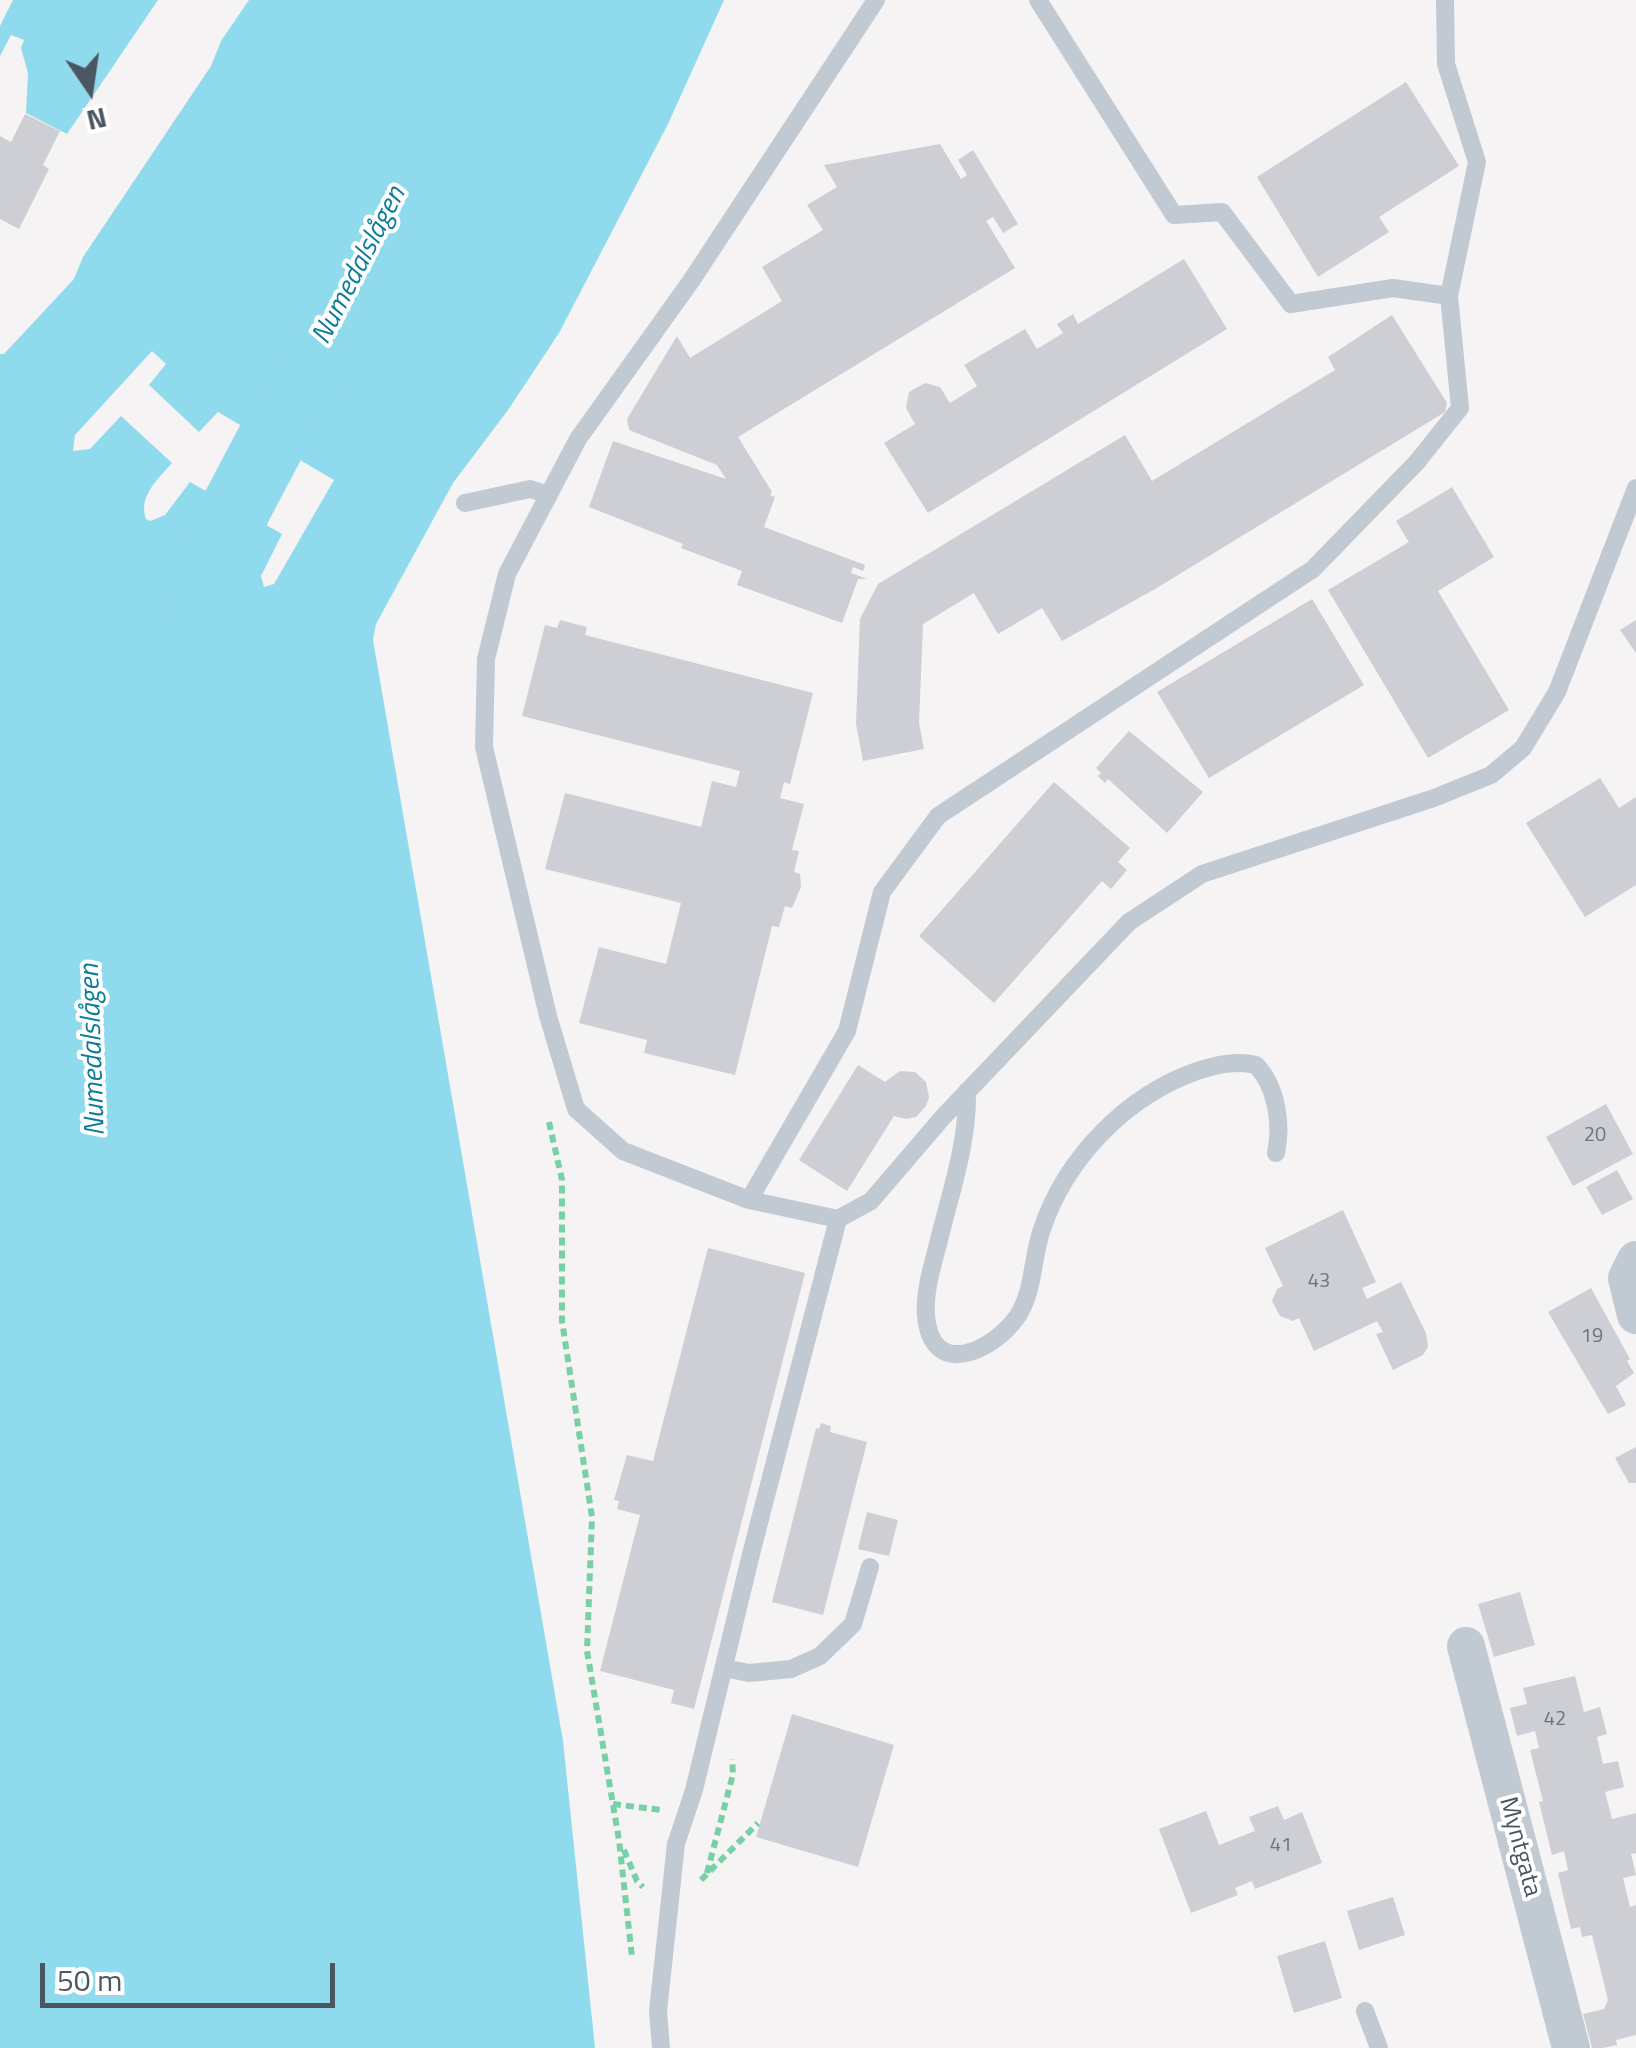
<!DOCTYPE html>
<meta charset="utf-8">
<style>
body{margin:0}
#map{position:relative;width:1636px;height:2048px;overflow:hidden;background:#f5f3f3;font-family:"Titillium Web",sans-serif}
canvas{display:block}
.north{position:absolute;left:40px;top:40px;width:100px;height:100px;-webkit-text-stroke:8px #fff;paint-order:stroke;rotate:167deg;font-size:28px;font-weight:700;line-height:40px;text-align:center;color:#4a5661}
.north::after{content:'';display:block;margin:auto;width:35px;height:45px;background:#4a5661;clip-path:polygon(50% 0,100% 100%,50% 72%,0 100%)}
.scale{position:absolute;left:40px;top:1963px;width:295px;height:45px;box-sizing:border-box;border:5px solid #4a5661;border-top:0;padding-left:12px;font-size:30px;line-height:35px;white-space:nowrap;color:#4a5661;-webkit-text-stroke:8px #fff;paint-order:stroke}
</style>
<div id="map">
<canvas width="1636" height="2048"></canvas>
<div class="north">N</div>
<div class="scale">50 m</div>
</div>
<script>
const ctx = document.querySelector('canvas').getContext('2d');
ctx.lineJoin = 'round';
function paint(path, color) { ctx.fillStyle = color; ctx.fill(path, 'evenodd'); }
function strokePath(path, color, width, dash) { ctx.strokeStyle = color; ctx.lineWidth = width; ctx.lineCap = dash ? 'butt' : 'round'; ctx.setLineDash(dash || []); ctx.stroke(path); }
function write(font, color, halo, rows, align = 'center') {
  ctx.font = font + ' "Titillium Web",sans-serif'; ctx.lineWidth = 8; ctx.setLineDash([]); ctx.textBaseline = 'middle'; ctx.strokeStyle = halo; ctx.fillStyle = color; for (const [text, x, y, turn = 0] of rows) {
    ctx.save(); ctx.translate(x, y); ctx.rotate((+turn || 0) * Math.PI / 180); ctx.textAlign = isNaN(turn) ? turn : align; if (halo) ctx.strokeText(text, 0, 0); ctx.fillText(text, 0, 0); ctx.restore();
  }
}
paint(new Path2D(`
 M 13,0 L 158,0 L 67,134 L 26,113 L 28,73 L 21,48 L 24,40 L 11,35 L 0,56 L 0,26 Z
 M 249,0 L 724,0 L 668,124 L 559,333 L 508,410 L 453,483 L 376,624 L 373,640 L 563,1741 L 595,2048 L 0,2048 L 0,354 L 4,354 L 74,279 L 83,257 L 211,66 L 221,41 ZM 152,351 L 166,364 L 149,385 L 199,432 L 218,412 L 334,480 L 274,584 L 264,587 L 261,576 L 282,534 L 190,482 L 165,515 L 150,521 L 146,519 C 138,496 158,479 172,463 L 121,416 L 90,449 L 73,451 L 75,435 Z`), '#90daee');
strokePath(new Path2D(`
 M 198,594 L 236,508 L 314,360`), '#90daee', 70);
paint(new Path2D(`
 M 1406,82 L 1459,166 L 1379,217 L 1389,232 L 1318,277 L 1257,177 Z
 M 25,114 L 60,131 L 43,165 L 49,169 L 19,229 L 0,219 L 0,136 L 11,142 Z
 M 940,144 L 961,179 L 967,175 L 958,160 L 973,150 L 1018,224 L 1003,233 L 993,217 L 986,221 L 1015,268 L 738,437 L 772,492 L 770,495 L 775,497 L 764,527 L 865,565 L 863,571 L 853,567 L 851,573 L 867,579 L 858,579 L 842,623 L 737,585 L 742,571 L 681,548 L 683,544 L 589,507 L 613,441 L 726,479 L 717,465 L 629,430 L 627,419 L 677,336 L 690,358 L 782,301 L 762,267 L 823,230 L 807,205 L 837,187 L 824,165 Z
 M 1184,259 L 1227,329 L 928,513 L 884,443 L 915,424 L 906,408 L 909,392 L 925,383 L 940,387 L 950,403 L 977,386 L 964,365 L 1025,329 L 1037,349 L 1063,333 L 1057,324 L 1073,314 L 1078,324 Z
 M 1392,315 L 1447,403 L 1445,412 L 1155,589 L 1062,641 L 1042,608 L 998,634 L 974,593 L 923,624 L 919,723 L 924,749 L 863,761 L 856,724 L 860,619 L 878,584 L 1125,435 L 1152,481 L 1335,370 L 1328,357 Z
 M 1452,487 L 1494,557 L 1438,591 L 1509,710 L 1428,758 L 1328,590 L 1409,542 L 1396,521 Z
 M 1312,599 L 1364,685 L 1209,778 L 1157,692 Z
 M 560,620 L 587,627 L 585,635 L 813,693 L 790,784 L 784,782 L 780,798 L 804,804 L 792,850 L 799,851 L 794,872 L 800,874 L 801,887 L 792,908 L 785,906 L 779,927 L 772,926 L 735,1075 L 644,1053 L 647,1040 L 579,1023 L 599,947 L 666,964 L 681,903 L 545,869 L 565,793 L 701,827 L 712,781 L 736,787 L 740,771 L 522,716 L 545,625 L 557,628 Z
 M 1636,620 L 1636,653 L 1620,630 Z
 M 1129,731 L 1203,792 L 1167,833 L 1108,779 L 1105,783 L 1098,776 L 1101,773 L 1096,768 Z
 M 1600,778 L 1619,808 L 1636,797 L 1636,885 L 1585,917 L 1526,823 Z
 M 1054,782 L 1130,848 L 1118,862 L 1127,870 L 1111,889 L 1102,881 L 994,1003 L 919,936 Z
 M 858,1065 L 885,1082 L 900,1071 L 915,1072 L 926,1082 L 929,1097 L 926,1106 L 916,1117 L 906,1119 L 894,1116 L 847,1191 L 799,1160 Z
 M 1606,1104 L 1633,1154 L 1573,1186 L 1546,1137 Z
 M 1617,1170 L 1633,1199 L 1602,1215 L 1586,1187 Z
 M 1343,1210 L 1376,1282 L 1362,1288 L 1367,1299 L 1401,1282 L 1426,1333 L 1428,1347 L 1423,1355 L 1393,1370 L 1376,1334 L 1383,1332 L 1377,1321 L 1314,1351 L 1299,1318 L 1293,1321 L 1280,1316 L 1272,1301 L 1277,1289 L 1283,1286 L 1265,1248 Z
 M 708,1248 L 805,1273 L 694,1709 L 671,1703 L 674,1690 L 600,1671 L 640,1515 L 617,1509 L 619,1501 L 614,1500 L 627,1455 L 653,1461 Z
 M 1591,1288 L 1630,1359 L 1627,1361 L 1634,1373 L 1616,1386 L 1626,1405 L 1608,1414 L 1548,1312 Z
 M 821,1423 L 831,1426 L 830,1432 L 867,1442 L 823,1615 L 772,1602 L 816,1428 L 819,1429 Z
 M 1636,1447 L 1636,1483 L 1629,1483 L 1615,1458 Z
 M 867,1512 L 898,1520 L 889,1556 L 858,1549 Z
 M 1520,1592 L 1535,1645 L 1494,1657 L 1478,1604 Z
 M 1575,1676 L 1584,1712 L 1600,1707 L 1607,1734 L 1597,1737 L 1603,1764 L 1618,1761 L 1624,1787 L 1605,1792 L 1612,1819 L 1636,1813 L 1636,1853 L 1631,1854 L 1636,1875 L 1623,1878 L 1630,1907 L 1636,1905 L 1636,2035 L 1616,2040 L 1617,2045 L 1603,2048 L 1592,2048 L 1583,2014 L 1604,2009 L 1608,2000 L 1592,1935 L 1582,1937 L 1580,1927 L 1571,1929 L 1558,1873 L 1568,1870 L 1564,1851 L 1552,1855 L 1539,1802 L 1543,1801 L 1530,1750 L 1539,1748 L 1535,1731 L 1517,1736 L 1510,1708 L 1527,1704 L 1523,1688 Z
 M 792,1714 L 894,1745 L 858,1867 L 756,1837 Z
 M 1278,1806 L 1284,1820 L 1302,1812 L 1322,1863 L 1255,1889 L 1252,1881 L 1235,1888 L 1238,1895 L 1191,1913 L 1159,1829 L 1206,1811 L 1219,1845 L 1255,1831 L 1249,1817 Z
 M 1393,1897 L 1405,1935 L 1359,1950 L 1347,1911 Z
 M 1325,1941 L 1342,1998 L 1294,2013 L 1277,1956 Z`), '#cdcfd5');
strokePath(new Path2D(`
 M 549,1122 L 562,1180 L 562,1321 L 592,1517 L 587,1651 L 619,1840 L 632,1957
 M 613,1804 L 661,1810
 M 624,1850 L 637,1881 L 643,1887
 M 707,1873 L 733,1774 L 732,1759
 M 701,1880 L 758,1823`), '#7ad0a6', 6, [8, 5]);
strokePath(new Path2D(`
 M 1038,0 L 1174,215 L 1222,212 L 1291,304 L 1393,288 L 1449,296
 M 465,503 L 530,489 L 549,495
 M 967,1091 C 968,1143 951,1191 939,1240 C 933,1264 924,1291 926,1315 C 931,1380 992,1352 1017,1317 C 1034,1293 1032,1257 1042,1229 C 1066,1158 1126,1096 1197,1071 C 1216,1065 1236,1060 1256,1065 C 1277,1087 1282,1125 1276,1153
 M 749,1200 L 847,1031 L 882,892 L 938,816 L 1313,569 L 1417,462 L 1460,408 L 1449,296 L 1477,162 L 1446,64 L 1445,0
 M 838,1219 L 871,1201 L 943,1117 L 1129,922 L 1202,874 L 1434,798 L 1491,775 L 1523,748 L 1557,692 L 1636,488
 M 724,1668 L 749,1673 L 791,1669 L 820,1656 L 853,1624 L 870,1567
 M 1365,2011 L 1379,2048
 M 661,2048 L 658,2011 L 676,1844 L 694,1790 L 752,1550 L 838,1219 L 749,1200 L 623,1151 L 576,1109 L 548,1016 L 484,747 L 486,659 L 507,574 L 578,439 L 691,281 L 876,0`), '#c1cad2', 18);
strokePath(new Path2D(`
 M 1636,1260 L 1627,1278 L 1636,1315
 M 1466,1646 L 1571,2048`), '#c1cad2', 38);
write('20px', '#6b747e', null, [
 ["20",1595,1136],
 ["43",1319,1282],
 ["19",1592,1337],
 ["42",1555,1720],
 ["41",1281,1846]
]);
write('25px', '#4a5661', '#fff', [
 ["Myntgata",1519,1847,75]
]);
write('italic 28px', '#0c7c9b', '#fff', [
 ["Numedalslågen",360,266,-63],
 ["Numedalslågen",94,1050,-92]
]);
</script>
